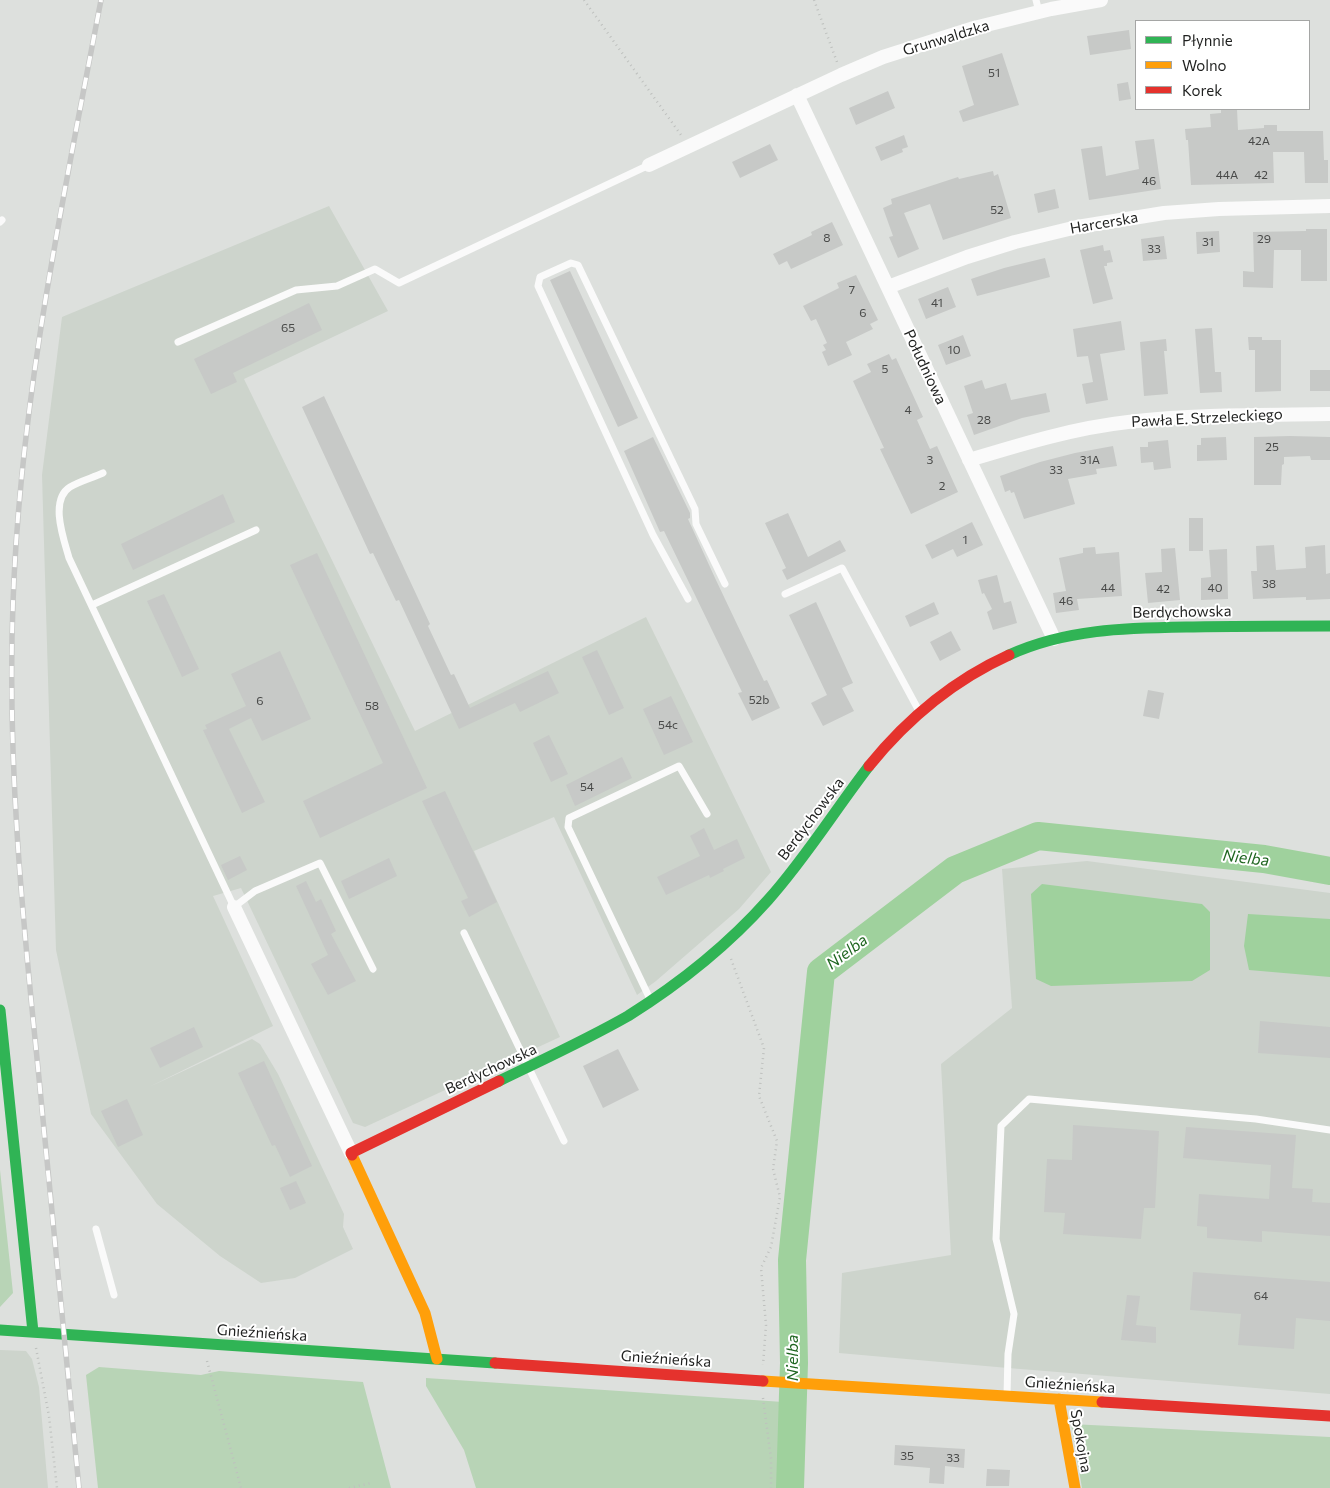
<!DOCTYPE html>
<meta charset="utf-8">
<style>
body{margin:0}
#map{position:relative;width:1330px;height:1488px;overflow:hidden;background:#dde0dd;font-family:Commissioner,sans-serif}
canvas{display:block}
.legend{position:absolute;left:1135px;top:20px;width:175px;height:90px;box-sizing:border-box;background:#fff;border:1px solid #a5a6a5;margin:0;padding:6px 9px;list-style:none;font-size:15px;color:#1f201f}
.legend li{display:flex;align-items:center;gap:10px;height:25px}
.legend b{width:25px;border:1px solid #a5a6a5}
</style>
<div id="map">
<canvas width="1330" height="1488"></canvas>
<ul class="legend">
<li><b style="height:6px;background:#30b455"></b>Płynnie</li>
<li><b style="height:6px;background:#ff9f0a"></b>Wolno</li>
<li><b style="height:6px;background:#e5322d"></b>Korek</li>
</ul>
</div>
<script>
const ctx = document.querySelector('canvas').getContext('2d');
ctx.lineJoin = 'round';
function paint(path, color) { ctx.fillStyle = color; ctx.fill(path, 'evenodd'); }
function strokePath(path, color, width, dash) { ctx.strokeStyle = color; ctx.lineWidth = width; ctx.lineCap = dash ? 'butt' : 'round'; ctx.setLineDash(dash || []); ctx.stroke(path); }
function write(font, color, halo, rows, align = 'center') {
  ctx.font = font + ' Commissioner,sans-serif'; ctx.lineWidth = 4; ctx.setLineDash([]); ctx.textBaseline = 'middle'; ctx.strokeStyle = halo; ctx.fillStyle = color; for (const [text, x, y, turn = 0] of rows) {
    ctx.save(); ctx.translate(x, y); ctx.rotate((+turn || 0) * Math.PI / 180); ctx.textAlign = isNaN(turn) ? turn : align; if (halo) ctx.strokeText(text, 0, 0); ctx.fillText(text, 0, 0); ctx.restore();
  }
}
paint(new Path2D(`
 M 329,206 L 388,311 L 244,379 L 415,731 L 646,617 L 771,872 L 739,909 L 656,981 L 637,995 L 554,817 L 474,851 L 560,1037 L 365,1127 L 353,1123 L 241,888 L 213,896 L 273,1026 L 149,1087 L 252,1039 L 260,1044 L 278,1074 L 344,1214 L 343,1227 L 353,1249 L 295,1278 L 261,1283 L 220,1256 L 157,1204 L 91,1114 L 56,950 L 42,475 L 62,317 Z
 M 1087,861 L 1330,893 L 1330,1394 L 1008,1368 L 839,1353 L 842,1273 L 951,1255 L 941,1064 L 1012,1008 L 1002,869 Z
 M 0,1350 L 26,1351 L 32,1359 L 39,1387 L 48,1488 L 0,1488 Z`), '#cdd4cc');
paint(new Path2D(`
 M 0,1170 L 13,1293 L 0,1307 Z
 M 99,1367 L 201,1375 L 219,1371 L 363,1382 L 391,1488 L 98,1488 L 86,1375 Z
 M 426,1378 L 783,1402 L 784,1470 L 783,1488 L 476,1488 L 464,1450 L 426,1386 Z
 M 1071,1424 L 1330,1437 L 1330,1488 L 1082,1488 Z`), '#b8d4b6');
paint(new Path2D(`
 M 1042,884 L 1202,904 L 1210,912 L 1210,970 L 1192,981 L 1051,986 L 1036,979 L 1031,894 Z
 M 1248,914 L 1330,919 L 1330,977 L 1249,970 L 1244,946 Z
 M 783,1402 L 802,1403 L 795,1488 L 783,1488 L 784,1470 Z`), '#9fd19d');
strokePath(new Path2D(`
 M 790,1488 L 794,1363 L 792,1260 L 821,972 L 955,870 L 1038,836 L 1264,859 L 1330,871`), '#9fd19d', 28);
paint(new Path2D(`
 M 1129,30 L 1131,49 L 1090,55 L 1087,36 Z
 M 1002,53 L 1019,105 L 963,122 L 959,111 L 974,105 L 962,66 Z
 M 1128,82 L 1131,99 L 1119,101 L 1117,84 Z
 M 888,91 L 895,108 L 856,125 L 849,108 Z
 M 1221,109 L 1237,109 L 1238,130 L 1264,128 L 1264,125 L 1277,125 L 1277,131 L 1323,131 L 1324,160 L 1328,160 L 1328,183 L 1305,183 L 1304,152 L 1273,152 L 1274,183 L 1191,185 L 1188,140 L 1186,140 L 1185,129 L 1211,127 L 1210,114 L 1221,113 Z
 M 904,135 L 908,147 L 902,149 L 903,152 L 881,161 L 875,147 Z
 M 1154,139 L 1161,189 L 1089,200 L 1081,149 L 1102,146 L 1106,176 L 1139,169 L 1135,141 Z
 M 770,144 L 778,160 L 740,178 L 732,162 Z
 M 993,171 L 994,176 L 998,174 L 1011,218 L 943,240 L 930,204 L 904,213 L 919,249 L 898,258 L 889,237 L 893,236 L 883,208 L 892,204 L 891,199 L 958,177 L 959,179 Z
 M 1055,189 L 1059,208 L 1038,213 L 1034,194 Z
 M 832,222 L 843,245 L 791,269 L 787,261 L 779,265 L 773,254 L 812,235 L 811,232 Z
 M 1306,229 L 1327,229 L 1327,281 L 1301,281 L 1301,250 L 1274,250 L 1273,288 L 1243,287 L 1243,271 L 1254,272 L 1253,232 L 1306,231 Z
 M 1219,231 L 1220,252 L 1197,254 L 1196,232 Z
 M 1164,236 L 1167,259 L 1143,261 L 1141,239 Z
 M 1103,245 L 1104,251 L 1110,250 L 1113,262 L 1107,263 L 1107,266 L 1104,266 L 1113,299 L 1093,304 L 1080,250 Z
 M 1045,258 L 1050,277 L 977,296 L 971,279 L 1004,268 Z
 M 570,271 L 638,418 L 618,427 L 550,280 Z
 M 856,275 L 878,320 L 870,324 L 873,329 L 846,342 L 852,355 L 828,366 L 822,352 L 826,350 L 823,345 L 827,343 L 816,319 L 811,321 L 803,306 L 839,288 L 837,283 Z
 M 948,287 L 956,307 L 926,319 L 918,299 Z
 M 309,303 L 322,330 L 233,373 L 237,382 L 211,394 L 194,359 Z
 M 1121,321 L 1125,350 L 1100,354 L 1108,400 L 1086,404 L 1082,384 L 1093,382 L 1088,356 L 1077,357 L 1073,329 Z
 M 1212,328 L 1215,372 L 1221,372 L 1222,392 L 1200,393 L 1195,329 Z
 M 963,335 L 971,356 L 946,365 L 938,345 Z
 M 1248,337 L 1262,337 L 1262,340 L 1281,340 L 1281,391 L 1255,392 L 1255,350 L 1249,350 Z
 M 1166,339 L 1167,351 L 1164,351 L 1168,394 L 1144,396 L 1140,342 Z
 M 889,354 L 892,360 L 896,358 L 923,417 L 917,420 L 930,449 L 937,446 L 958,492 L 911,514 L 880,449 L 884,448 L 853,381 L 871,372 L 867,364 Z
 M 1310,370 L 1330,370 L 1330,391 L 1310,391 Z
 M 982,380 L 985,389 L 1006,383 L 1011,400 L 1046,393 L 1050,412 L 1022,418 L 974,435 L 967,415 L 973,413 L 964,386 Z
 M 324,396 L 430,624 L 428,626 L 451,675 L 454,674 L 470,708 L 548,671 L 559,693 L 520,712 L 515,703 L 459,729 L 399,600 L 396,601 L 373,553 L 370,554 L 302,407 Z
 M 1290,436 L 1330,437 L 1330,460 L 1311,460 L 1310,456 L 1284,457 L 1284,464 L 1282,465 L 1281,485 L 1254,485 L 1254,437 Z
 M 653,437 L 690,513 L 690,518 L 688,519 L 715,578 L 764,681 L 767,680 L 780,708 L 752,721 L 738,693 L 742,692 L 664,531 L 660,532 L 624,451 Z
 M 1226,437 L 1227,460 L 1197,461 L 1197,445 L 1201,445 L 1201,438 Z
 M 1168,440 L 1171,468 L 1154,470 L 1153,462 L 1141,463 L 1140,447 L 1148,447 L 1148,442 Z
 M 1113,446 L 1117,466 L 1096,469 L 1097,474 L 1068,479 L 1075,504 L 1024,519 L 1014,492 L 1011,493 L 1010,490 L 1005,492 L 1000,476 L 1040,462 L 1075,453 Z
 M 223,494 L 235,522 L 133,570 L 121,544 Z
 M 788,513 L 808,557 L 840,540 L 846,551 L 787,580 L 782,570 L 786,568 L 765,523 Z
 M 1189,518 L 1203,518 L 1203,551 L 1189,551 Z
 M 972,522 L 983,545 L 957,557 L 953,549 L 932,559 L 925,545 Z
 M 1274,545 L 1276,570 L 1306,568 L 1305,547 L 1325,545 L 1326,574 L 1330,573 L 1330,599 L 1306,600 L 1306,597 L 1253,599 L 1251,571 L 1257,571 L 1256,546 Z
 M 1095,547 L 1096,554 L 1119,552 L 1122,596 L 1077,599 L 1079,610 L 1056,613 L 1053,593 L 1066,591 L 1059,558 L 1083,553 L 1083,548 Z
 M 1175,548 L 1180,600 L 1148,603 L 1145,573 L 1162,572 L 1161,549 Z
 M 1227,549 L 1228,599 L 1201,600 L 1201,578 L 1211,577 L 1209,550 Z
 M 317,553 L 427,788 L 320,838 L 303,801 L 383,763 L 290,565 Z
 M 997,575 L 1004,603 L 1011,601 L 1017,623 L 993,630 L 987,612 L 992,609 L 984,593 L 982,594 L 978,580 Z
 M 164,594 L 199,669 L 182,677 L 147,601 Z
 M 816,602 L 853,683 L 842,688 L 854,711 L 823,726 L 811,703 L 827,695 L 789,615 Z
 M 934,602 L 939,614 L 910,627 L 905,616 Z
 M 951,631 L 961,650 L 940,661 L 930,642 Z
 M 597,650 L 624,708 L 609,715 L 582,657 Z
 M 280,651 L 311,719 L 262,741 L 251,718 L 229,729 L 265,802 L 242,813 L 203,730 L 207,729 L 205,725 L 246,706 L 231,674 Z
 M 1148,690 L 1164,693 L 1159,719 L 1143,716 Z
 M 671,696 L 693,742 L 664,755 L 643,709 Z
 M 549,735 L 568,774 L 551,782 L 533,743 Z
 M 622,757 L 632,778 L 575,806 L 566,785 Z
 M 445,791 L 497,902 L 469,917 L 461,901 L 468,898 L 422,801 Z
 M 704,828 L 714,850 L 737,839 L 745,858 L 723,869 L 724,871 L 710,878 L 709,875 L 666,895 L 657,877 L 700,856 L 690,836 Z
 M 240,856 L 247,870 L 228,880 L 221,865 Z
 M 389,858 L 397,876 L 349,899 L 341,881 Z
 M 306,881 L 316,902 L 321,899 L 336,931 L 331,934 L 356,981 L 328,995 L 311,964 L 328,955 L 296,886 Z
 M 1260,1021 L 1330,1027 L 1330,1058 L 1258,1053 Z
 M 194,1027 L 203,1047 L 160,1068 L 150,1048 Z
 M 618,1049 L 639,1090 L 603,1108 L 583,1066 Z
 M 264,1061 L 312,1166 L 290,1177 L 275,1145 L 272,1146 L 238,1073 Z
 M 127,1099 L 143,1135 L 118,1147 L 101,1111 Z
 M 1073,1125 L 1159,1131 L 1155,1208 L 1144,1208 L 1141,1239 L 1063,1234 L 1065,1213 L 1044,1212 L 1047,1159 L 1072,1160 Z
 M 1186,1127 L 1296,1135 L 1292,1188 L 1313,1189 L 1312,1202 L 1330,1203 L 1330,1236 L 1262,1231 L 1262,1242 L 1207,1238 L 1207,1227 L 1197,1226 L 1199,1194 L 1269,1199 L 1271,1165 L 1183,1158 Z
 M 296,1181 L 306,1203 L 290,1210 L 280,1188 Z
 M 1193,1272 L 1330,1282 L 1330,1321 L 1296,1318 L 1294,1349 L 1238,1345 L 1241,1314 L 1190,1310 Z
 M 1127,1295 L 1140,1296 L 1136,1325 L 1156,1327 L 1156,1343 L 1121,1340 Z
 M 895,1445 L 965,1449 L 964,1468 L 945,1466 L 944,1484 L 929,1483 L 930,1468 L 894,1465 Z
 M 987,1469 L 1010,1470 L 1009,1486 L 986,1486 Z`), '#c7c9c7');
strokePath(new Path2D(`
 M 584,0 L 681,135
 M 814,0 L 837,62
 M 731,959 L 764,1048 L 759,1096 L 777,1141 L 773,1169 L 780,1197 L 771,1247 L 761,1268 L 766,1325 L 763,1365
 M 36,1348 L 49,1416 L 57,1488
 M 207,1361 L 241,1488
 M 763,1398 L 771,1459 L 771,1488
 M 349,1488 L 371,1483`), '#bec0be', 2.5, [1, 4]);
strokePath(new Path2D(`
 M 1036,0 L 1039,12
 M 0,222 L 2,220
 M 178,342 L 296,290 L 337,286 L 375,269 L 399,283 L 649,165
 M 103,473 C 92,478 80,481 70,487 C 49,500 64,540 69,558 L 234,907 L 255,891 L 320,863 L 373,969
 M 785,594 L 842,568 L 919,711
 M 688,599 L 653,535 L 538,286 L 540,277 L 571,263 L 578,265 L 695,509 L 696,524 L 725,584
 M 92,605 L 256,530
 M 464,933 L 564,1141
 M 650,999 L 568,827 L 569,818 L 679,766 L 707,814
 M 96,1229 L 114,1295
 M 1007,1396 L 1008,1354 L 1014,1314 L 996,1239 L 1001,1126 L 1029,1099 L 1256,1119 L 1330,1130`), '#fafafa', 7);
strokePath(new Path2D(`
 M 797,95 L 1054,639
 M 649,165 L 841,75 L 883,57 L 974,28 L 1051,9 L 1101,0
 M 888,287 L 967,257 L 1015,242 L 1077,227 L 1164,213 L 1219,209 L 1330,206
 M 969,460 C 1022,444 1074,428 1128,422 C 1195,414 1263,415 1330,414
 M 234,907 L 351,1153`), '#fafafa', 14);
strokePath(new Path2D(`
 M 1009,655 C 1068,628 1130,628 1193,627 C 1238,626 1284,626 1330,626
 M 0,1010 L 33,1332
 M 499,1081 C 542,1060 586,1040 628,1016 C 679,984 728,945 768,900 C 805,859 835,810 869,766
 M 0,1330 L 495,1363`), '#30b455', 11);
strokePath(new Path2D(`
 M 352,1155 L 425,1313 L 437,1359
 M 763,1381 L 1102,1402
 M 1059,1399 L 1075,1488`), '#ff9f0a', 11);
strokePath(new Path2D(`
 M 869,766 C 907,719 954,680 1009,655
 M 352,1155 L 351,1153 L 499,1081
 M 495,1363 L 763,1381
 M 1102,1402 L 1330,1416`), '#e5322d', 11);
const rail = new Path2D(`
 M 79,1488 C 66,1348 51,1208 38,1068 C 22,913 7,759 13,603 C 20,399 63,200 101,0`);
strokePath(rail, '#c6c7c6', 5.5);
strokePath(rail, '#fff', 4, [11]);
write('12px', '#494a49', null, [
 ["51",994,73],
 ["42A",1259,141],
 ["44A",1227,175],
 ["42",1261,175],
 ["46",1149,181],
 ["52",997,210],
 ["8",827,238],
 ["29",1264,239],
 ["31",1208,242],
 ["33",1154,249],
 ["7",852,290],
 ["41",937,303],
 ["6",863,313],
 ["65",288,328],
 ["10",954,350],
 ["5",885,369],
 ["4",908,410],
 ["28",984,420],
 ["25",1272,447],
 ["3",930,460],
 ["31A",1090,460],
 ["33",1056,470],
 ["2",942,486],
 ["1",965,540],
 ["38",1269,584],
 ["44",1108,588],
 ["40",1215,588],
 ["42",1163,589],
 ["46",1066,601],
 ["52b",759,700],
 ["6",260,701],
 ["58",372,706],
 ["54c",668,725],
 ["54",587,787],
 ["64",1261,1296],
 ["35",907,1456],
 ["33",953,1458]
]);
write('15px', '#1f201f', '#fff', [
 ["Grunwaldzka",946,38,-17],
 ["Harcerska",1104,223,-10],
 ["Południowa",925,367,65],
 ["Pawła E. Strzeleckiego",1207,418,-3],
 ["Berdychowska",1182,612,-1],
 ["Berdychowska",811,819,-53],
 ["Berdychowska",491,1069,-25],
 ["Gnieźnieńska",262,1333,4],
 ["Gnieźnieńska",666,1359,4],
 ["Gnieźnieńska",1070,1385,4],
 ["Spokojna",1081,1441,80]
]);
write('italic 16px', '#1e651f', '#fff', [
 ["Nielba",1246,858,7],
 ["Nielba",847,952,-37],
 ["Nielba",793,1358,-90]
]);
</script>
